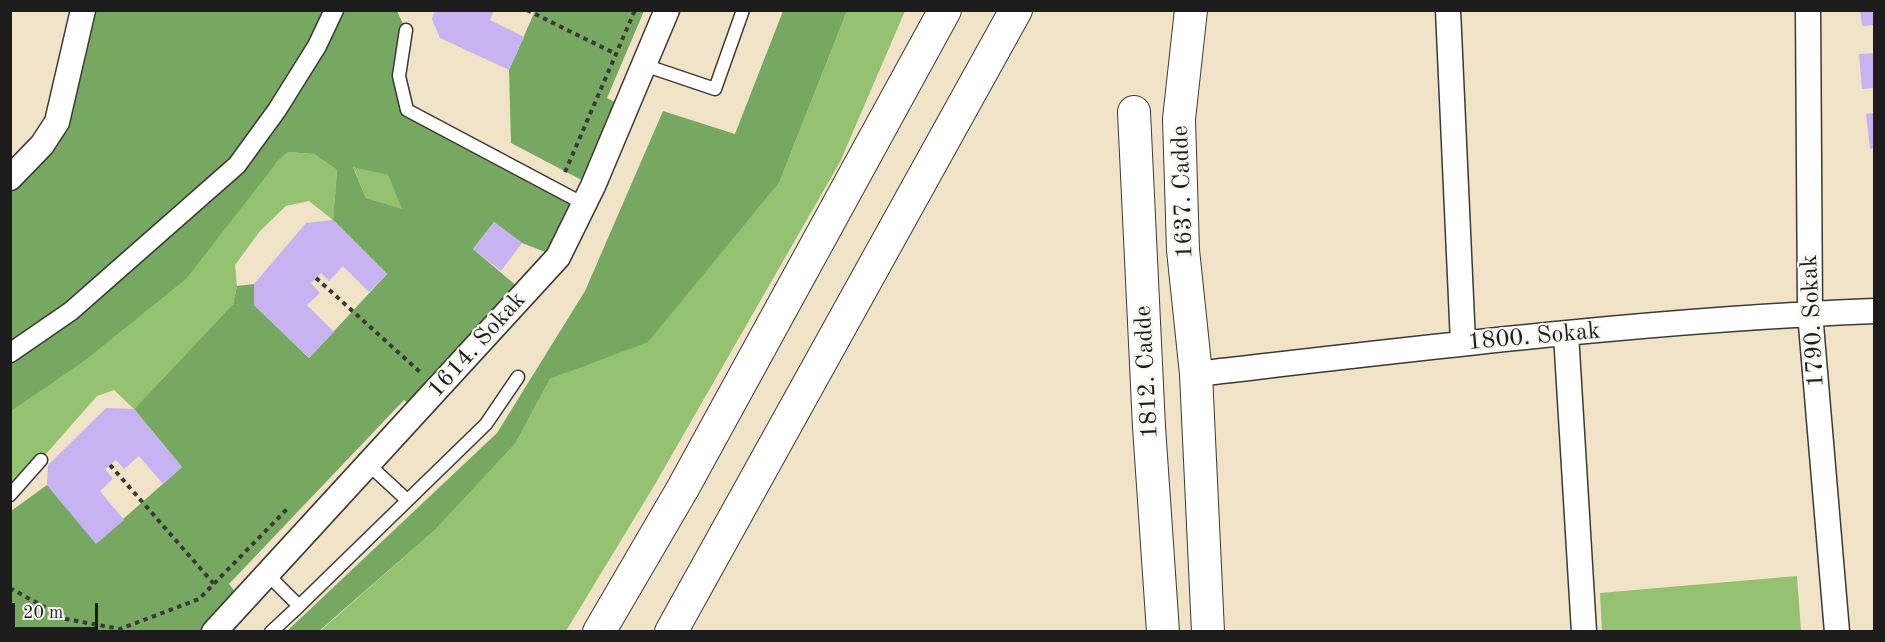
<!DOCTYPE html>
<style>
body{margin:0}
#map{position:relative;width:1885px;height:642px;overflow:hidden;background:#f0e3c8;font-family:"Old Standard TT",serif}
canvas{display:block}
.frame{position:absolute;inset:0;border:12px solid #1c1c1c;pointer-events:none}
.scale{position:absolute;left:12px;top:603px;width:86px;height:27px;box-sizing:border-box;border:3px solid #1c1c1c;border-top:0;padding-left:8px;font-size:18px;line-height:21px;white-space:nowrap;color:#1c1c1c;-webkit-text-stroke:4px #f6f6f2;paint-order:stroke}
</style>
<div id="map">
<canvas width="1885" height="642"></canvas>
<div class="frame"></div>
<div class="scale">20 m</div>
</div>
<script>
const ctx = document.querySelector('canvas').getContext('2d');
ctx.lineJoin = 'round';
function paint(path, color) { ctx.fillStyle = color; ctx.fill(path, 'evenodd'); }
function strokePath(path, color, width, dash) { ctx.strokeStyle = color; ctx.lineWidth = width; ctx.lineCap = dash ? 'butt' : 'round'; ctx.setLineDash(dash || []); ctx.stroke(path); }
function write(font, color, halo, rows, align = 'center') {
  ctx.font = font + ' "Old Standard TT",serif'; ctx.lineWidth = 4.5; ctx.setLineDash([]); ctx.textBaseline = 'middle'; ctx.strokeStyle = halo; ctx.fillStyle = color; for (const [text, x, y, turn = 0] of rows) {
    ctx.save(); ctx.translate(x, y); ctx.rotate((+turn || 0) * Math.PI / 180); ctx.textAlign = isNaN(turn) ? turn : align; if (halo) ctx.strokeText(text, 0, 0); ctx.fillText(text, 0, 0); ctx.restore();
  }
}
paint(new Path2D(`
 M 847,11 L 905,11 L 840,162 L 654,486 L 566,631 L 319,632 L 435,530 L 515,444 L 550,379 L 648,341 L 779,183 Z
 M 288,152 L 314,154 L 337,170 L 333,220 L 309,201 L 286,206 L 260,231 L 235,265 L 237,286 L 233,304 L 134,409 L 114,390 L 97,396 L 16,488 L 11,483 L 10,410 Z
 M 353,166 L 388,175 L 403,210 L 366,198 Z
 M 1797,576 L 1801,631 L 1602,631 L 1600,593 Z`), '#94c270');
paint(new Path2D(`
 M 88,11 L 397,11 L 406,30 L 399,76 L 407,110 L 584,204 L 558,257 L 522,243 L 494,222 L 473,249 L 525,293 L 418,411 L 404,400 L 229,584 L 243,601 L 214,631 L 11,631 L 11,511 L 47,485 L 96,543 L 182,467 L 134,409 L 233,304 L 237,286 L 254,284 L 254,305 L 309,358 L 387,274 L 333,220 L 337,170 L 314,154 L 288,152 L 277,162 L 186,279 L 84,361 L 11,411 L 11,177 L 58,120 ZM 353,167 L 388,175 L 402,209 L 366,198 Z
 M 535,11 L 644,11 L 607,98 L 626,108 L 593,186 L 511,143 L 509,70 Z
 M 783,11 L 847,11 L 779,183 L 648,342 L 550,379 L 515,444 L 435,530 L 319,631 L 287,631 L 497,433 L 585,291 L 663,111 L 735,134 Z`), '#77a862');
paint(new Path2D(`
 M 435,10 L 494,10 L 490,20 L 524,37 L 509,70 L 440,38 L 432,19 Z
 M 1860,10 L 1874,10 L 1874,25 L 1862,26 Z
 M 1874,53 L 1874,88 L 1862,89 L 1859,54 Z
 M 1874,113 L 1874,148 L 1870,149 L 1866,114 Z
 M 333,220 L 387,274 L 369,292 L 343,266 L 329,281 L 321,273 L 311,283 L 320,293 L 307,305 L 334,332 L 309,358 L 254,305 L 254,284 L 306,223 Z
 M 494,222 L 522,243 L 501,271 L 473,249 Z
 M 106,408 L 134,409 L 182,467 L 163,484 L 139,456 L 124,469 L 116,460 L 105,469 L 113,479 L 100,491 L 124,520 L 96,544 L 47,485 L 48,465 Z`), '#c7b3f1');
const service = new Path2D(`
 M 406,30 L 399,76 L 407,110 L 584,204
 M 644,65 L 715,89 L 743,10
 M 369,465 L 407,500
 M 10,495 L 41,460
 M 268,575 L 299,606 L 486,424 L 518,377
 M 271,632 L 299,606`);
const pedestrian = new Path2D(`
 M 10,353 L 71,311 L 237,165 L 277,110 L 317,46 L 334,10`);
const minor = new Path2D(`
 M 1448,10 L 1463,343
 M 1808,10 L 1810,313 L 1837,632
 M 10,178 L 42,145 L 57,122 L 83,10
 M 1566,334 L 1584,632
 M 1196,374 C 1421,348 1647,320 1874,311
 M 214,632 L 558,257 L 593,186 L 667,10`);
const tertiary = new Path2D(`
 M 1191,10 L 1179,119 L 1183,250 L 1196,374 L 1208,632
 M 1134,112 L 1149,427 L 1163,632
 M 599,632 L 683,488 L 945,10
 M 671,632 L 1016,10`);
strokePath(service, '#3c3a36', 15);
strokePath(pedestrian, '#3c3a36', 21);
strokePath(minor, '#3c3a36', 27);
strokePath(tertiary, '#3c3a36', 34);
strokePath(new Path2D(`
 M 527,10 L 616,54
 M 565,172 L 635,10
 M 316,278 L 420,372
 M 110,465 L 214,584
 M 10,588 L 66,619 L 120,629 L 199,599 L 288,508`), '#3c3a36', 4, [4.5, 4.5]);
strokePath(service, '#fff', 12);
strokePath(pedestrian, '#fff', 18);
strokePath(minor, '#fff', 24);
strokePath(tertiary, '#fff', 32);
write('24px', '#1c1c1c', '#f6f6f2', [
 ["1637. Cadde",1183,192,-92],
 ["1790. Sokak",1813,321,-93],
 ["1800. Sokak",1534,337,-5],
 ["1614. Sokak",477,345,-48],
 ["1812. Cadde",1147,372,-93]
]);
</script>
